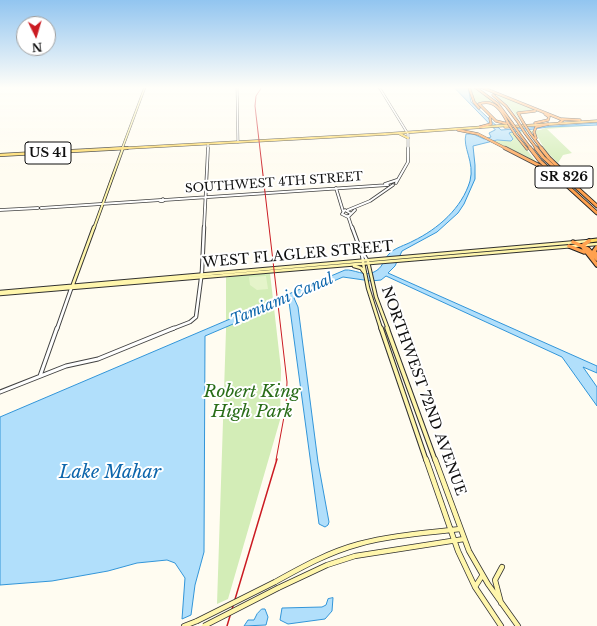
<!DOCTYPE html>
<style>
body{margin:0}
#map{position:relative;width:597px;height:626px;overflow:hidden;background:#fffcf1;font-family:"Libre Baskerville",serif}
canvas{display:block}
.north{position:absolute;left:16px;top:16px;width:40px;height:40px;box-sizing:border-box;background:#fff;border:1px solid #9f9f9f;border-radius:50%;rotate:175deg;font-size:11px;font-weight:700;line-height:16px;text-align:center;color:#0f0f0f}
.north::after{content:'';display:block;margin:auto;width:14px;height:18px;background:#cb1b22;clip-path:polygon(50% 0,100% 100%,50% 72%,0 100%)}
</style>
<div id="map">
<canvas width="597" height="626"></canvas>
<div class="north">N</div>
</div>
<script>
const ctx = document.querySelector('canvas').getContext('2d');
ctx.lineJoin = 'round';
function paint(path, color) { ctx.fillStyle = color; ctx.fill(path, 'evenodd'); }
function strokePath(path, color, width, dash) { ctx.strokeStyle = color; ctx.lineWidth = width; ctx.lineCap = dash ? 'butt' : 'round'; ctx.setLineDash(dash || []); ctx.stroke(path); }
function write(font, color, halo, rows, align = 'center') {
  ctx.font = font + ' "Libre Baskerville",serif'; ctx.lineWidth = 4; ctx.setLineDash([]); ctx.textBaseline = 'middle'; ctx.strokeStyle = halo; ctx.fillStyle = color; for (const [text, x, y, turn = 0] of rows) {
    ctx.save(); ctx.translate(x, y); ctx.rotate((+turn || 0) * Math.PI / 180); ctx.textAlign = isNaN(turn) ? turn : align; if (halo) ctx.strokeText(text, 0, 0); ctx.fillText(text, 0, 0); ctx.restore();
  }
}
paint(new Path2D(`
 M 470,87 L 484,94 L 496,104 L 484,101 L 476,103 Z
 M 493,93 L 540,112 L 527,110 L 519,112 L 517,115 L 521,122 L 508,105 Z
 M 597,125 L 547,129 L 572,153 L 563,155 L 558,163 L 545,150 L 535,132 L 514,133 L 537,163 L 494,141 L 512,140 L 509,133 L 511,132 L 540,130 L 548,127 Z
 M 270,273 L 281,369 L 280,420 L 228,599 L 217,604 L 226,330 L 226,277 Z`), '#d3edb7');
paint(new Path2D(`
 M 266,276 L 268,289 L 257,290 L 250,285 L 249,277 Z`), '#e5f4ca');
const water = new Path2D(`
 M 454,87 L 468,87 L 471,102 L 501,130 L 597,123 L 597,125 L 548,127 L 512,132 L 509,133 L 513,139 L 511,141 L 497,140 L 473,146 L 475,165 L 475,179 L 464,204 L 458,213 L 437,232 L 402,251 L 395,266 L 388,273 L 597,366 L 597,373 L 583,367 L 597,387 L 597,406 L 562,357 L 386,276 L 381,280 L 371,281 L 343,277 L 294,298 L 298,307 L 318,462 L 329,522 L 328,525 L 325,527 L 319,524 L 289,302 L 287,301 L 205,336 L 204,552 L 195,585 L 191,615 L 182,619 L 185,578 L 175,563 L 167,560 L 137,563 L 108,571 L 52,581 L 0,585 L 0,417 L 345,270 C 354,269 365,277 374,272 C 383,268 383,260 389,254 C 394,248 406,245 413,241 C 438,229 462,208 470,181 C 475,162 462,147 466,134 L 473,134 L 484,139 L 491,137 L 489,133 L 495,130 Z
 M 333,598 L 332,611 L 325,619 L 288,624 L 280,620 L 282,608 L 322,607 L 326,605 L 328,599 Z
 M 262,609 L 265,609 L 268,617 L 266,625 L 244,626 L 248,620 L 254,620 L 257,614 Z`);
paint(water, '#b1dffb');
strokePath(water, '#3295d8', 1);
const tertiaryFar3 = new Path2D(`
 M 237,87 L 238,142
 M 379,87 L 408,134 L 408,149
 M 208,149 L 208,144`);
const tertiaryFar2 = new Path2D(`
 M 396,183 L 408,162 L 408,148
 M 385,184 L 397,180
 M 336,188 L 343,211
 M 163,199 L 163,201 L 160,201 Z
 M 164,200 L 388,185
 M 41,208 L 161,200
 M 0,210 L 38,208
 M 348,210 L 370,201 L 393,185
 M 350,213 L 345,210 L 342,214 L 348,217 L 355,210
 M 348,216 L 352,228
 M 204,228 L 208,148`);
const tertiaryFar1 = new Path2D(`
 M 352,227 L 359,246 L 367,260
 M 361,249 L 363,261
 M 57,329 L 71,289
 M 172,329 L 190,322 L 196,317 L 202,271 L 204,227`);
const tertiary = new Path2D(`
 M 40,376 L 57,328
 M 0,392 L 66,366 L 98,359 L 174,328`);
const secondaryFar4 = new Path2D(`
 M 122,149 L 145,87`);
const secondaryFar3 = new Path2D(`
 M 94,228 L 123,148`);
const secondaryFar2 = new Path2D(`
 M 368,262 L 376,297 L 388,329
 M 363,263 L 368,288 L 381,329
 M 354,266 L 361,268 L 364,272
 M 72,287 L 94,227
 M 0,292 L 589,241
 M 0,294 L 597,244`);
const secondaryFar1 = new Path2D(`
 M 381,328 L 426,460
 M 387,328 L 435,460`);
const secondary = new Path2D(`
 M 426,459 L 458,551 L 475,587 L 501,626
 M 435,459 L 469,551 L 488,584 L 518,626
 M 275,582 C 302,567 329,552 359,544 C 392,535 426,533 460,529
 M 475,587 L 482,576
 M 278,588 L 327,565 L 355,556 L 464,539
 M 501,603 L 495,580 L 502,567
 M 184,626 L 197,621`);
const primaryFar2 = new Path2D(`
 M 400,134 L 408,138
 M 109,149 L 385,134 L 512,125`);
const primaryFar1 = new Path2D(`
 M 0,155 L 127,148`);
const primary = new Path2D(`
 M 589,241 L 597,240`);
const trunk = new Path2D(`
 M 505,127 L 597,121`);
const motorwayFar2 = new Path2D(`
 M 469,87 L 474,102 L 479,108
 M 475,87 L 498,104 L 512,123
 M 481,87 L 563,120 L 559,123
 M 493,95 L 506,106 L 518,122
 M 562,119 L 580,120
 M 523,122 L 518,113 L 535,111
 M 508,123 C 502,111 494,98 479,104 L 496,121 L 512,125
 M 535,123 L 548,120 L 549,117 L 545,114
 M 480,127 L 491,124 L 490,118
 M 458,130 L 478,134 L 507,149
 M 519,133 L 531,149
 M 525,133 L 537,149
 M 530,133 L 542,149
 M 515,134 L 527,149
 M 536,138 L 534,132 L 536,127 L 548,124`);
const motorwayFar1 = new Path2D(`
 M 505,148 L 544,168
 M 530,148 L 540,161 L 597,213
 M 536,148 L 543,157 L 597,206
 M 541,148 L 549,158 L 572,180`);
const motorway = new Path2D(`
 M 573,242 L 588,249 L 597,259
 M 569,246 L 584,252
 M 582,246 L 597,265
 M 582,246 L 589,241
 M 597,247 L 594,251 L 597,256`);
strokePath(tertiaryFar3, '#424242', 2.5);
strokePath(tertiaryFar2, '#424242', 3.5);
strokePath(tertiaryFar1, '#424242', 4.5);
strokePath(tertiary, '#424242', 5);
strokePath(secondaryFar4, '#313131', 2.5);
strokePath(secondaryFar3, '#313131', 3.5);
strokePath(secondaryFar2, '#313131', 4.5);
strokePath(secondaryFar1, '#313131', 5.5);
strokePath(secondary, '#313131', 6);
strokePath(primaryFar2, '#202020', 3);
strokePath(primaryFar1, '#202020', 4);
strokePath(primary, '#202020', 5);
strokePath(trunk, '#202020', 3);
strokePath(motorwayFar2, '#202020', 3);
strokePath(motorwayFar1, '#202020', 4.5);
strokePath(motorway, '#202020', 5.5);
strokePath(tertiaryFar3, '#fff', 1.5);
strokePath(tertiaryFar2, '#fff', 2);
strokePath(tertiaryFar1, '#fff', 2.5);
strokePath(tertiary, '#fff', 3);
strokePath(secondaryFar4, '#fff6ac', 1.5);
strokePath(secondaryFar3, '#fff6ac', 2);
strokePath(secondaryFar2, '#fff6ac', 2.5);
strokePath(secondaryFar1, '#fff6ac', 3.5);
strokePath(secondary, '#fff6ac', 4.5);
strokePath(primaryFar2, '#ffda61', 2);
strokePath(primaryFar1, '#ffda61', 2.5);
strokePath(primary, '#ffda61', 3);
strokePath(trunk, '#ffbe58', 2);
strokePath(motorwayFar2, '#ffa14f', 2);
strokePath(motorwayFar1, '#ffa14f', 3);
strokePath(motorway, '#ffa14f', 3.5);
strokePath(new Path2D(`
 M 262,87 L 256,96 L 255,106 L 287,382 L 286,406 L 276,460`), '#cb1b22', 1);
strokePath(new Path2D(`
 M 227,626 L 277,459`), '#cb1b22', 1.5);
const secondaryBridge = new Path2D(`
 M 197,621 L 275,582
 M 204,626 L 278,588`);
const motorwayBridge = new Path2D(`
 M 518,122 L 525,133
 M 523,122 L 530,133
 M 508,123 L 515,134
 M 512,123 L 519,133`);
strokePath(secondaryBridge, '#313131', 6, []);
strokePath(motorwayBridge, '#202020', 3, []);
strokePath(secondaryBridge, '#fff6ac', 4.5);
strokePath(motorwayBridge, '#ffa14f', 2);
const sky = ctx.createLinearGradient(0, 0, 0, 175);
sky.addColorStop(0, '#92c5f0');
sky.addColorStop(0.5, '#fffef9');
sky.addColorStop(1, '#fffef900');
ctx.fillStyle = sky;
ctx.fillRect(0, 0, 597, 175);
write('12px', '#0f0f0f', '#fff', [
 ["SOUTHWEST 4TH STREET",274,183,-4]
]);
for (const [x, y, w] of [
 [48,153,46],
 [564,177,58]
]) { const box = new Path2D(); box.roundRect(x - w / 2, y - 11, w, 22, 3); ctx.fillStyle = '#fff'; ctx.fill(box); strokePath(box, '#0f0f0f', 1); }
write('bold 13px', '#0f0f0f', null, [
 ["US 41",48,153],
 ["SR 826",564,177]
]);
write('14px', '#0f0f0f', '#fff', [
 ["WEST FLAGLER STREET",298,255,-5],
 ["NORTHWEST 72ND AVENUE",423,391,70]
]);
write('italic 15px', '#0d66ac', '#fff', [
 ["Tamiami Canal",282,300,-23]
]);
write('italic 17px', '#2a6d19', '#fff', [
 ["Robert King",252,392],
 ["High Park",252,412]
]);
write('italic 18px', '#0d66ac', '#fff', [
 ["Lake Mahar",110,473]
]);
</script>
